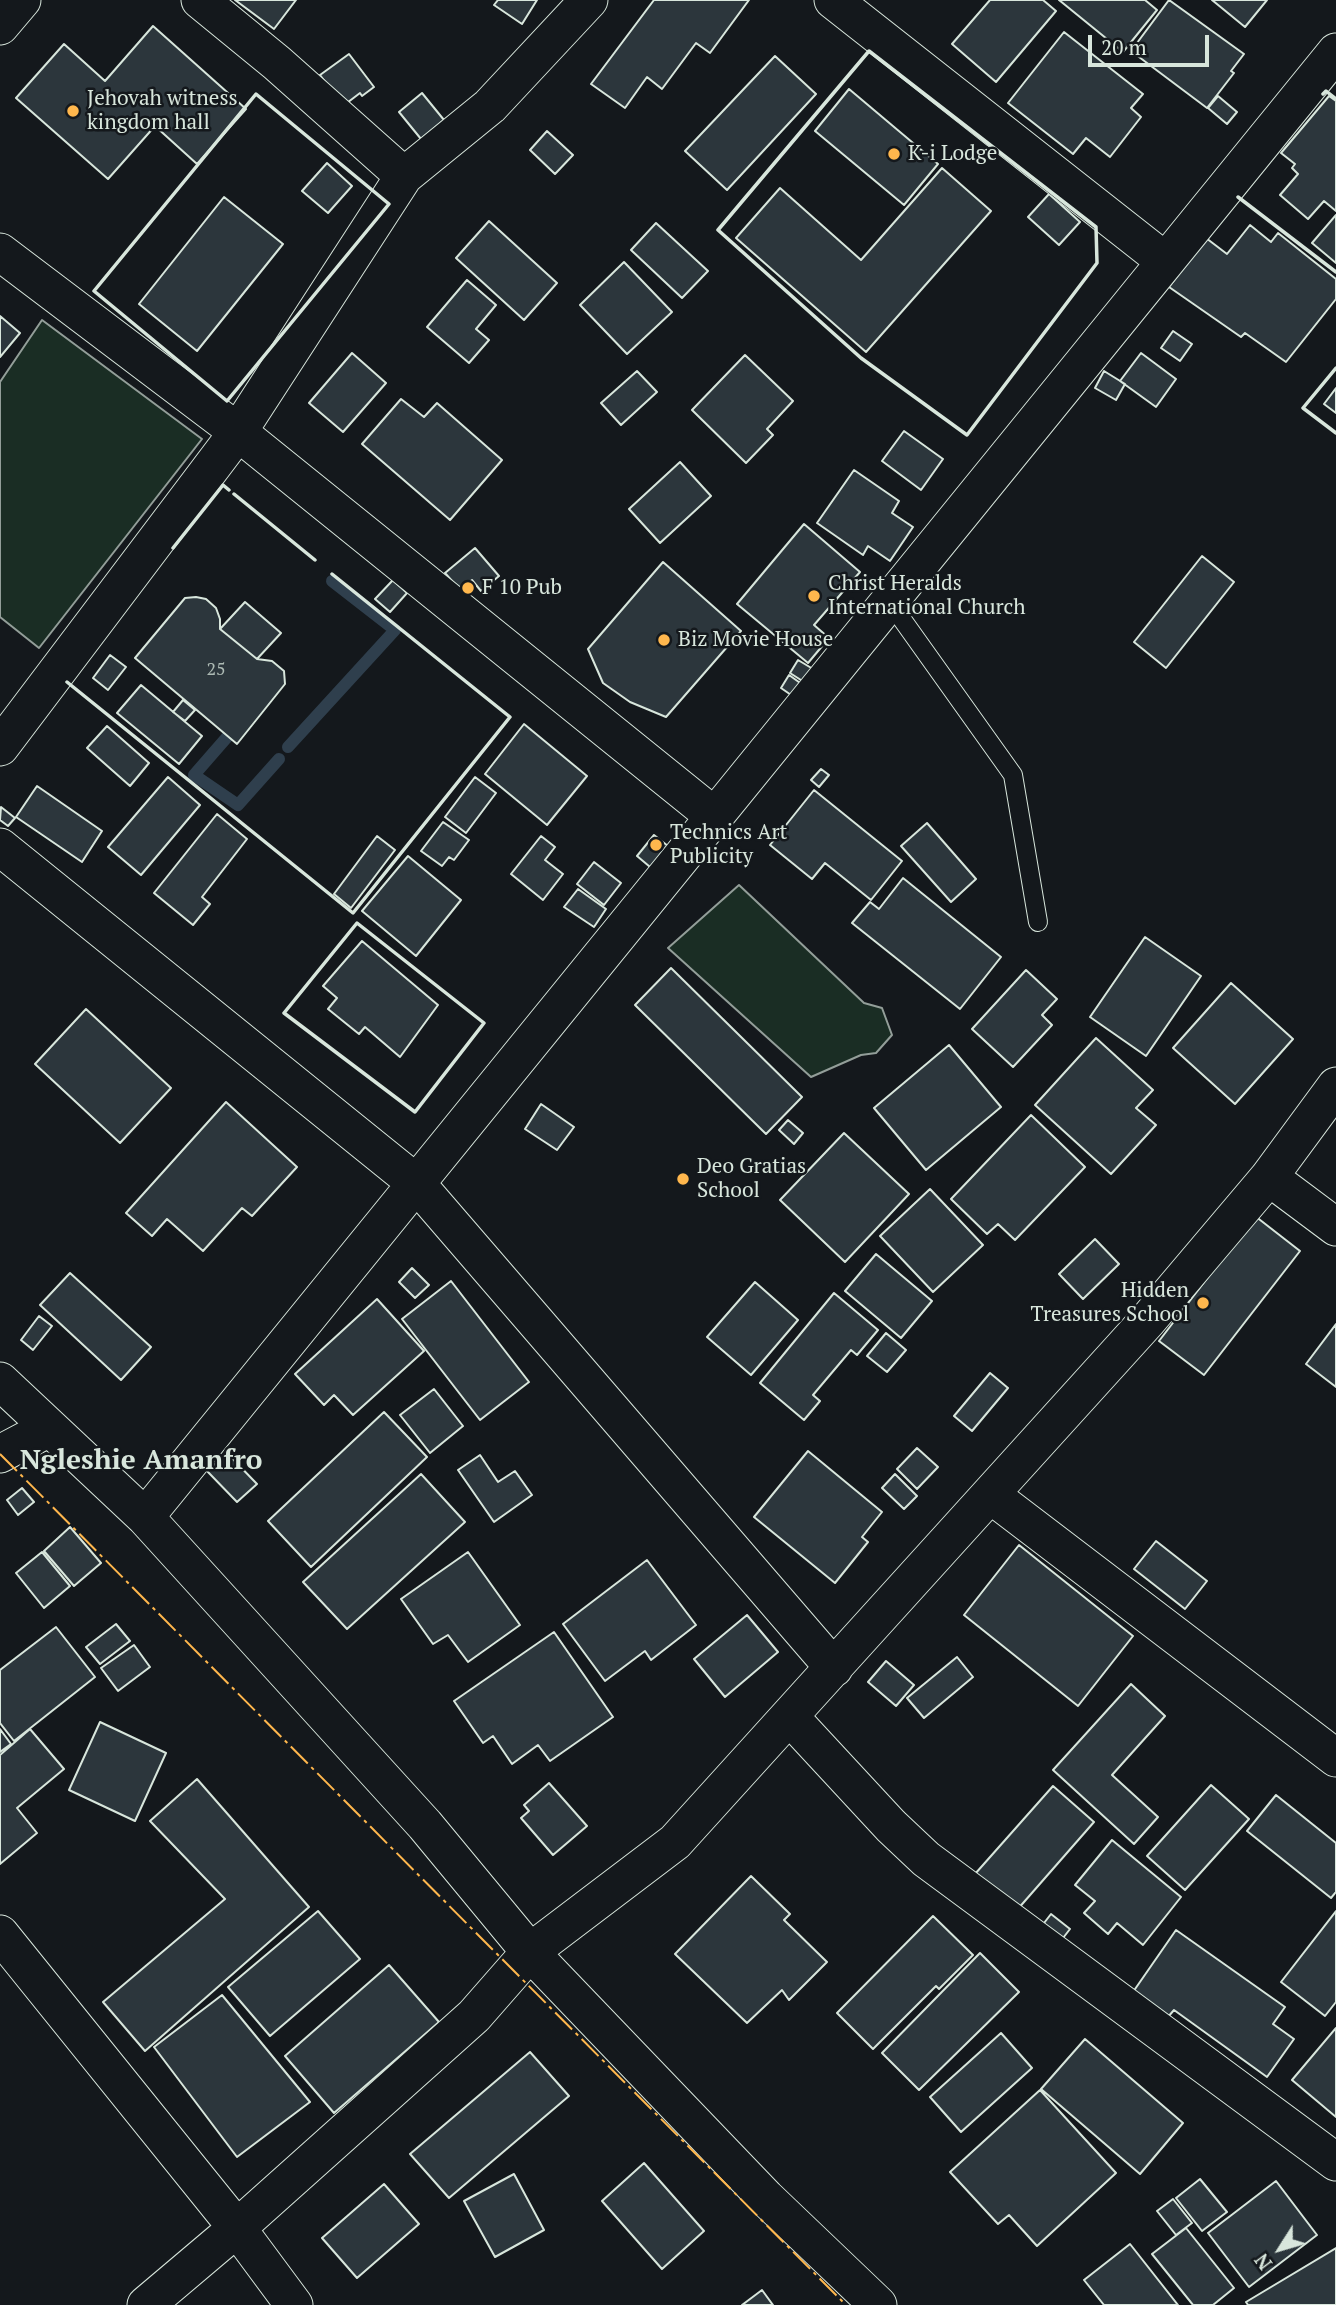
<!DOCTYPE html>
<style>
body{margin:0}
#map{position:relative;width:1336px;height:2305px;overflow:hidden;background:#14181c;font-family:"PT Serif",serif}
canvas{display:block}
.north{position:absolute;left:1245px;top:2214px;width:70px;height:70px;-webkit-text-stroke:5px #14181c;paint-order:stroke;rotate:233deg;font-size:19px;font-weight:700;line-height:28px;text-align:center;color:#d8e6dc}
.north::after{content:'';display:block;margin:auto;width:24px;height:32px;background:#d8e6dc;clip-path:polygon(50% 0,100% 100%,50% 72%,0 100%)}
.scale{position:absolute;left:1088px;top:35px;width:121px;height:32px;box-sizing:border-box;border:4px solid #d8e6dc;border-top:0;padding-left:9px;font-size:21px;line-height:24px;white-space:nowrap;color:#d8e6dc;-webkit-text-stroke:5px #14181c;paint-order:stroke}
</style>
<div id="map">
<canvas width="1336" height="2305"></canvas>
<div class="north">N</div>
<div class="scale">20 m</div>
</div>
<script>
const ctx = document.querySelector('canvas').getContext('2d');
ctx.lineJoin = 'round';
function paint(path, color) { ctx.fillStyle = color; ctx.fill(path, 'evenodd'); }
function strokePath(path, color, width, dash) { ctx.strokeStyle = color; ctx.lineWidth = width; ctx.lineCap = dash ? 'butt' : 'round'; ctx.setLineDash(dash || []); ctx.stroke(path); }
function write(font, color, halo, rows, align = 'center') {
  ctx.font = font + ' "PT Serif",serif'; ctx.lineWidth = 5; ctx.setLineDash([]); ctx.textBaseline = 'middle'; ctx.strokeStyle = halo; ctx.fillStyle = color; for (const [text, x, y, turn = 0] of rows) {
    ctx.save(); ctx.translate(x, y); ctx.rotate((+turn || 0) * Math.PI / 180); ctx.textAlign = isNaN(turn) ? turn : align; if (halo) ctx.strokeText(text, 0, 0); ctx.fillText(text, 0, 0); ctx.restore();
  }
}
const green = new Path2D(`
 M 42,320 L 202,439 L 39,648 L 0,617 L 0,382 Z
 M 739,885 L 864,1003 L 882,1008 L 892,1035 L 876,1053 L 861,1055 L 811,1077 L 668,948 Z`);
paint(green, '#1a2d24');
strokePath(green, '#939e99', 2);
strokePath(new Path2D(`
 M 228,736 L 194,775 L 238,805 L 279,759
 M 288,747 L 395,630 L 332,581`), '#2f3f4d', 12);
const building = new Path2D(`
 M 235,0 L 296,0 L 274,29 Z
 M 498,0 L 537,0 L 522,24 L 494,5 Z
 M 654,0 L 749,0 L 710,53 L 696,43 L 662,89 L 647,77 L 625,108 L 591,84 Z
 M 990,0 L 1043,0 L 1056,11 L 996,82 L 952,44 Z
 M 1059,0 L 1145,0 L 1157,10 L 1123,52 Z
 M 1169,0 L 1244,54 L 1231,71 L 1234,73 L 1207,108 L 1131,51 Z
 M 1212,0 L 1267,0 L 1245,27 Z
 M 153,26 L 246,109 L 197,164 L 155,126 L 108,179 L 16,98 L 64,44 L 105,81 Z
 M 1064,32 L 1143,94 L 1131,108 L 1141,117 L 1110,157 L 1086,138 L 1073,154 L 1008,103 Z
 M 349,54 L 374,87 L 362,96 L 360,93 L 343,106 L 320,75 Z
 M 775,56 L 816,94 L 727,190 L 685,151 Z
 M 849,89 L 938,164 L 904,205 L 815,131 Z
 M 422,93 L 444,120 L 421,139 L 399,112 Z
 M 1218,96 L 1237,112 L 1227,124 L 1208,108 Z
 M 1329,96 L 1336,101 L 1336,211 L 1324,201 L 1308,219 L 1280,195 L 1298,174 L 1292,168 L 1295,164 L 1281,153 Z
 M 547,131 L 573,155 L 555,174 L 530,150 Z
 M 327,163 L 352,186 L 328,213 L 302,191 Z
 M 942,168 L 991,211 L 866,352 L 736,238 L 780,188 L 861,260 Z
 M 1049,194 L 1080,222 L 1059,245 L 1028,217 Z
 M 224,197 L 283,244 L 197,351 L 139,304 Z
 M 1336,215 L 1336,263 L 1312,243 Z
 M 489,221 L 557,283 L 524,320 L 456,258 Z
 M 656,223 L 708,271 L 682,298 L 631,250 Z
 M 1250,225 L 1271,242 L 1278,233 L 1336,279 L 1336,299 L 1286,362 L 1245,333 L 1241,337 L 1169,287 L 1206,238 L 1227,254 Z
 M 624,262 L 672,312 L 627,354 L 580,305 Z
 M 467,280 L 496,305 L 476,329 L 489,340 L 469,363 L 427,327 Z
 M 0,316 L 20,333 L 0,357 Z
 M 1173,331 L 1192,344 L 1180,361 L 1161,348 Z
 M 352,353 L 386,383 L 343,432 L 309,403 Z
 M 1141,353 L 1176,379 L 1156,407 L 1120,381 Z
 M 745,355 L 793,401 L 767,429 L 773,435 L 746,463 L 692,410 Z
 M 637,371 L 657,392 L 621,425 L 601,403 Z
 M 1104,371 L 1125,384 L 1116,400 L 1095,388 Z
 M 1336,388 L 1336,413 L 1324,404 Z
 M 401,399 L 424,417 L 437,403 L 502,460 L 450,520 L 362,444 Z
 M 904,431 L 943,459 L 921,490 L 882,461 Z
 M 680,462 L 711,496 L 660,543 L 629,509 Z
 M 854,470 L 899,501 L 892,513 L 913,527 L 890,561 L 868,546 L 863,555 L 817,523 Z
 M 804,524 L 860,572 L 814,625 L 829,638 L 808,663 L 737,604 Z
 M 475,548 L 499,576 L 481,591 L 472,580 L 460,590 L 445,573 Z
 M 1202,556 L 1234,582 L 1166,668 L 1134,642 Z
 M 663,562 L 741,631 L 666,717 L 630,702 L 603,683 L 588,649 Z
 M 393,580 L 407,593 L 390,612 L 375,599 Z
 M 196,597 L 206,599 L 216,608 L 220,619 L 220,629 L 257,659 L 272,661 L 284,671 L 285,684 L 237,744 L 135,658 L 185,598 Z
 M 245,602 L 281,633 L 257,659 L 220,629 Z
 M 110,655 L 126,667 L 108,690 L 93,678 Z
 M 798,660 L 813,669 L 804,682 L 790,673 Z
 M 789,675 L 803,685 L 794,697 L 781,688 Z
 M 141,685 L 202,736 L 179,764 L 117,713 Z
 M 183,700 L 195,710 L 185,721 L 173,712 Z
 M 524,724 L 587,776 L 547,825 L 485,774 Z
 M 107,726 L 149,763 L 130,786 L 87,748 Z
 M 821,769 L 829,775 L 819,787 L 811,780 Z
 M 168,777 L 200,805 L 141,875 L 108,847 Z
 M 475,777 L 496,793 L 466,833 L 445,817 Z
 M 37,786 L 102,831 L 82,862 L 16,817 Z
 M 814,790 L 902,861 L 871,900 L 825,863 L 812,879 L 770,845 Z
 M 1,807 L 15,818 L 8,826 L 0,820 Z
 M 217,814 L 247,839 L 202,897 L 210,904 L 193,925 L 154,893 Z
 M 443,822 L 469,840 L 454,860 L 449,857 L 442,866 L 421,851 Z
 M 927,823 L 976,879 L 951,902 L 901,846 Z
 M 654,835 L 673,850 L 656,872 L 637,856 Z
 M 377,836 L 395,850 L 351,908 L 334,894 Z
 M 541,836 L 555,847 L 545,860 L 563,874 L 543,900 L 511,874 Z
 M 408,856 L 461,900 L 416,956 L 362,911 Z
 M 594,862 L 621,883 L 604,905 L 577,884 Z
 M 903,878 L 1001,957 L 960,1009 L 852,923 L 870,902 L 879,909 Z
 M 578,889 L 606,909 L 594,927 L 564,907 Z
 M 1145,937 L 1201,976 L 1146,1056 L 1090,1017 Z
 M 362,941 L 438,1005 L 400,1057 L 365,1027 L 359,1034 L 328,1009 L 337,998 L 323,986 Z
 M 671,968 L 802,1097 L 766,1134 L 635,1005 Z
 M 1026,970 L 1057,999 L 1042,1015 L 1052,1025 L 1013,1067 L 972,1029 Z
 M 1231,983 L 1293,1039 L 1235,1104 L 1173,1048 Z
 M 86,1009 L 171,1088 L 120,1143 L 35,1064 Z
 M 1096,1038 L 1153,1090 L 1136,1108 L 1156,1125 L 1111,1174 L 1035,1105 Z
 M 949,1045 L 1001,1107 L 926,1170 L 874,1108 Z
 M 226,1102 L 297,1167 L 252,1216 L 242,1208 L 203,1251 L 167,1219 L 152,1236 L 126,1213 Z
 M 541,1104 L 574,1127 L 557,1150 L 525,1129 Z
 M 1031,1115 L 1085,1167 L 1015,1240 L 998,1224 L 987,1234 L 951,1199 Z
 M 788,1120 L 803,1133 L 794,1144 L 779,1130 Z
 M 844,1133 L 909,1194 L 845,1262 L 780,1200 Z
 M 930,1189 L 983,1245 L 933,1292 L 880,1236 Z
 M 1255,1216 L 1300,1251 L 1204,1375 L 1159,1341 Z
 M 1095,1239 L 1119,1264 L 1083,1299 L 1059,1274 Z
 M 876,1254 L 932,1301 L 901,1338 L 845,1291 Z
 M 412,1268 L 429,1285 L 415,1298 L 399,1282 Z
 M 70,1273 L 151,1347 L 121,1380 L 40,1305 Z
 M 451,1281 L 529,1382 L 480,1420 L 402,1319 Z
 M 755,1282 L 798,1320 L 751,1375 L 707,1337 Z
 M 834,1293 L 878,1330 L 857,1355 L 851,1350 L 813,1395 L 820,1401 L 804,1420 L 760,1383 Z
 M 377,1299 L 424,1351 L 353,1415 L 334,1395 L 324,1405 L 295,1374 Z
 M 39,1316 L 52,1326 L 33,1350 L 21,1340 Z
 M 1336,1324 L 1336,1387 L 1306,1364 Z
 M 886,1333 L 906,1350 L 887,1372 L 867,1356 Z
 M 990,1373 L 1008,1388 L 972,1431 L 954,1416 Z
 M 434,1389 L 463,1426 L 430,1453 L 400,1415 Z
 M 384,1412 L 427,1457 L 311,1567 L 268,1521 Z
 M 917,1448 L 938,1467 L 917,1489 L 897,1469 Z
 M 808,1451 L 882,1512 L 862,1537 L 868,1542 L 835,1583 L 754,1517 Z
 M 227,1453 L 257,1484 L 237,1502 L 207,1471 Z
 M 480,1455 L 498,1482 L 515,1471 L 532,1495 L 494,1522 L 458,1470 Z
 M 421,1474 L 465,1522 L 347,1629 L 303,1582 Z
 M 895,1474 L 917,1496 L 904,1509 L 882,1488 Z
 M 22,1488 L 34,1502 L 18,1515 L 7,1500 Z
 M 70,1527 L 101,1563 L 74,1586 L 44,1551 Z
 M 1156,1541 L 1207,1581 L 1185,1609 L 1134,1569 Z
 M 1019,1545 L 1133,1636 L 1078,1706 L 964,1615 Z
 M 42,1552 L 70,1586 L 44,1608 L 16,1573 Z
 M 468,1552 L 520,1625 L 468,1662 L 448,1635 L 433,1644 L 401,1599 Z
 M 647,1560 L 696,1625 L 651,1660 L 645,1651 L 605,1681 L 563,1624 Z
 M 747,1615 L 778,1652 L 725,1697 L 694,1659 Z
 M 116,1624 L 130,1641 L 100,1664 L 86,1647 Z
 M 56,1627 L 95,1677 L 14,1741 L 0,1723 L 0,1670 Z
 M 554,1632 L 613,1717 L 550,1761 L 538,1745 L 512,1764 L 493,1736 L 483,1743 L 454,1701 Z
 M 134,1645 L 150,1667 L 118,1691 L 101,1668 Z
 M 957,1657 L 973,1677 L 924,1718 L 907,1698 Z
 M 886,1661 L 914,1685 L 896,1706 L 868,1682 Z
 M 1131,1684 L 1165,1716 L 1112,1775 L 1158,1817 L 1134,1844 L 1053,1770 Z
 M 100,1722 L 166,1753 L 135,1821 L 69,1790 Z
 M 0,1729 L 11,1744 L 0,1752 Z
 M 30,1729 L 64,1769 L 17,1808 L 37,1833 L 0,1864 L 0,1755 Z
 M 197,1779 L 309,1907 L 145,2051 L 103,2002 L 225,1899 L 150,1821 Z
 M 549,1783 L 587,1826 L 553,1855 L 521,1818 L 529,1811 L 524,1805 Z
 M 1211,1785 L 1249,1819 L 1185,1890 L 1147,1856 Z
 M 1053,1786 L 1094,1822 L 1017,1910 L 975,1874 Z
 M 1276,1795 L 1336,1843 L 1336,1892 L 1331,1898 L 1247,1831 Z
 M 1112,1840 L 1181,1897 L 1143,1945 L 1117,1923 L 1108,1934 L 1084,1913 L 1095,1901 L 1075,1885 Z
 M 751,1876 L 790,1914 L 784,1920 L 827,1962 L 789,2000 L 782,1990 L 747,2023 L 675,1954 Z
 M 318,1911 L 360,1959 L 270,2036 L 228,1987 Z
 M 1336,1911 L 1336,2002 L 1325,2016 L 1281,1982 Z
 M 1051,1914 L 1070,1929 L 1053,1951 L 1034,1936 Z
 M 933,1916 L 973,1955 L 939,1989 L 936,1986 L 873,2049 L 837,2013 Z
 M 1176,1930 L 1285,2007 L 1273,2024 L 1294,2039 L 1267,2077 L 1174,2010 L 1168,2017 L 1133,1992 Z
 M 980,1953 L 1019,1992 L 919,2090 L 882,2053 Z
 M 389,1965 L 439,2022 L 334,2113 L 285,2056 Z
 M 222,1995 L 310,2102 L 237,2157 L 154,2047 Z
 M 1336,2028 L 1336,2117 L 1292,2080 Z
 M 1001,2033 L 1032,2068 L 961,2132 L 930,2097 Z
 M 1085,2039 L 1183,2123 L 1140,2174 L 1041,2089 Z
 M 530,2052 L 569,2096 L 449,2198 L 410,2154 Z
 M 1040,2090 L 1116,2173 L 1037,2246 L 1009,2215 L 998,2224 L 950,2172 Z
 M 644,2163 L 704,2231 L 662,2269 L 602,2201 Z
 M 514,2174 L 544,2230 L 495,2257 L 464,2201 Z
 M 1200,2179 L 1227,2212 L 1202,2231 L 1176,2198 Z
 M 1276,2181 L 1317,2235 L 1249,2287 L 1208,2233 Z
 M 384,2184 L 419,2224 L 357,2278 L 322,2238 Z
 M 1173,2199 L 1192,2223 L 1176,2235 L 1157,2211 Z
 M 1186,2228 L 1234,2288 L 1213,2305 L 1193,2305 L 1152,2254 Z
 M 1130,2244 L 1178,2305 L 1104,2305 L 1084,2280 Z
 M 1336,2248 L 1336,2305 L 1248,2305 L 1246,2302 Z
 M 762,2290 L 773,2305 L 742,2305 Z`);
paint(building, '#2c363c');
strokePath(building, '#d8e6dc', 2);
const lane = new Path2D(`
 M 889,601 L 1013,775 L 1038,922`);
const street = new Path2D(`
 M 200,0 L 277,63 L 404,176
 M 833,0 L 1165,261
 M 0,26 L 22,0
 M 0,252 L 238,432 L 714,816
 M 0,747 L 238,432 L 404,176 L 490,106 L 589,0
 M 0,847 L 416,1183 L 834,1668
 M 1269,1177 L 1336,1227
 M 0,1381 L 145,1517 L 425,1825 L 530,1952 L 766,2198 L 878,2305
 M 0,1454 L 49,1428
 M 991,1495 L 1336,1758
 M 145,1517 L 1336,52
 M 790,1717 L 891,1826 L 926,1859 L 1336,2162
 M 0,1934 L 237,2228 L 294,2305
 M 146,2305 L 237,2228 L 474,2016 L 530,1952 L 675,1842 L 1148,1320 L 1269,1177 L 1336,1086`);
strokePath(lane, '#d8e6dc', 20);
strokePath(street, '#d8e6dc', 39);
strokePath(lane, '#14181c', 18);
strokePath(street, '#14181c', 37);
strokePath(new Path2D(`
 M 869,51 L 1096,227 L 1097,263 L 967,435 L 861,358 L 718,230 Z
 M 256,94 L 389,204 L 227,401 L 94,291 Z
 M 1323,94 L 1326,91 L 1336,99
 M 1238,197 L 1336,272
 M 1336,368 L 1303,408 L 1336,433
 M 234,494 L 315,560
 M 173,548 L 223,485 L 229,490
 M 67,682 L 353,913 L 510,717 L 332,574
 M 357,923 L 484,1023 L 415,1112 L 284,1013 Z`), '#d8e6dc', 3.5);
strokePath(new Path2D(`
 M 0,1454 L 846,2305`), '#ffb74d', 2, [24, 5, 3.5, 5]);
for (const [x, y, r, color] of [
 [73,111,7,"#ffb74d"],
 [894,154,7,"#ffb74d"],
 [468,588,7,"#ffb74d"],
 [814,596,7,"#ffb74d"],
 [664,640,7,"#ffb74d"],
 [656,845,7,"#ffb74d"],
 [683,1179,7,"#ffb74d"],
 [1203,1303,7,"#ffb74d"]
]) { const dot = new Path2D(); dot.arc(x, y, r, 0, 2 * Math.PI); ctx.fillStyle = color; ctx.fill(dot); strokePath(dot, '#14181c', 2.5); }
write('18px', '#adbab4', null, [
 ["25",216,670]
]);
write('21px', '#d8e6dc', '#14181c', [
 ["Jehovah witness",87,99],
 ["kingdom hall",87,123],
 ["K-i Lodge",908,154],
 ["Christ Heralds",828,584],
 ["International Church",828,608],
 ["F 10 Pub",482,588],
 ["Biz Movie House",678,640],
 ["Technics Art",670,833],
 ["Publicity",670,857],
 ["Deo Gratias",697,1167],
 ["School",697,1191],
 ["Hidden",1189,1291,"right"],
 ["Treasures School",1189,1315,"right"]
], 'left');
write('bold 28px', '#d8e6dc', '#14181c', [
 ["Ngleshie Amanfro",141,1461]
]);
</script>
